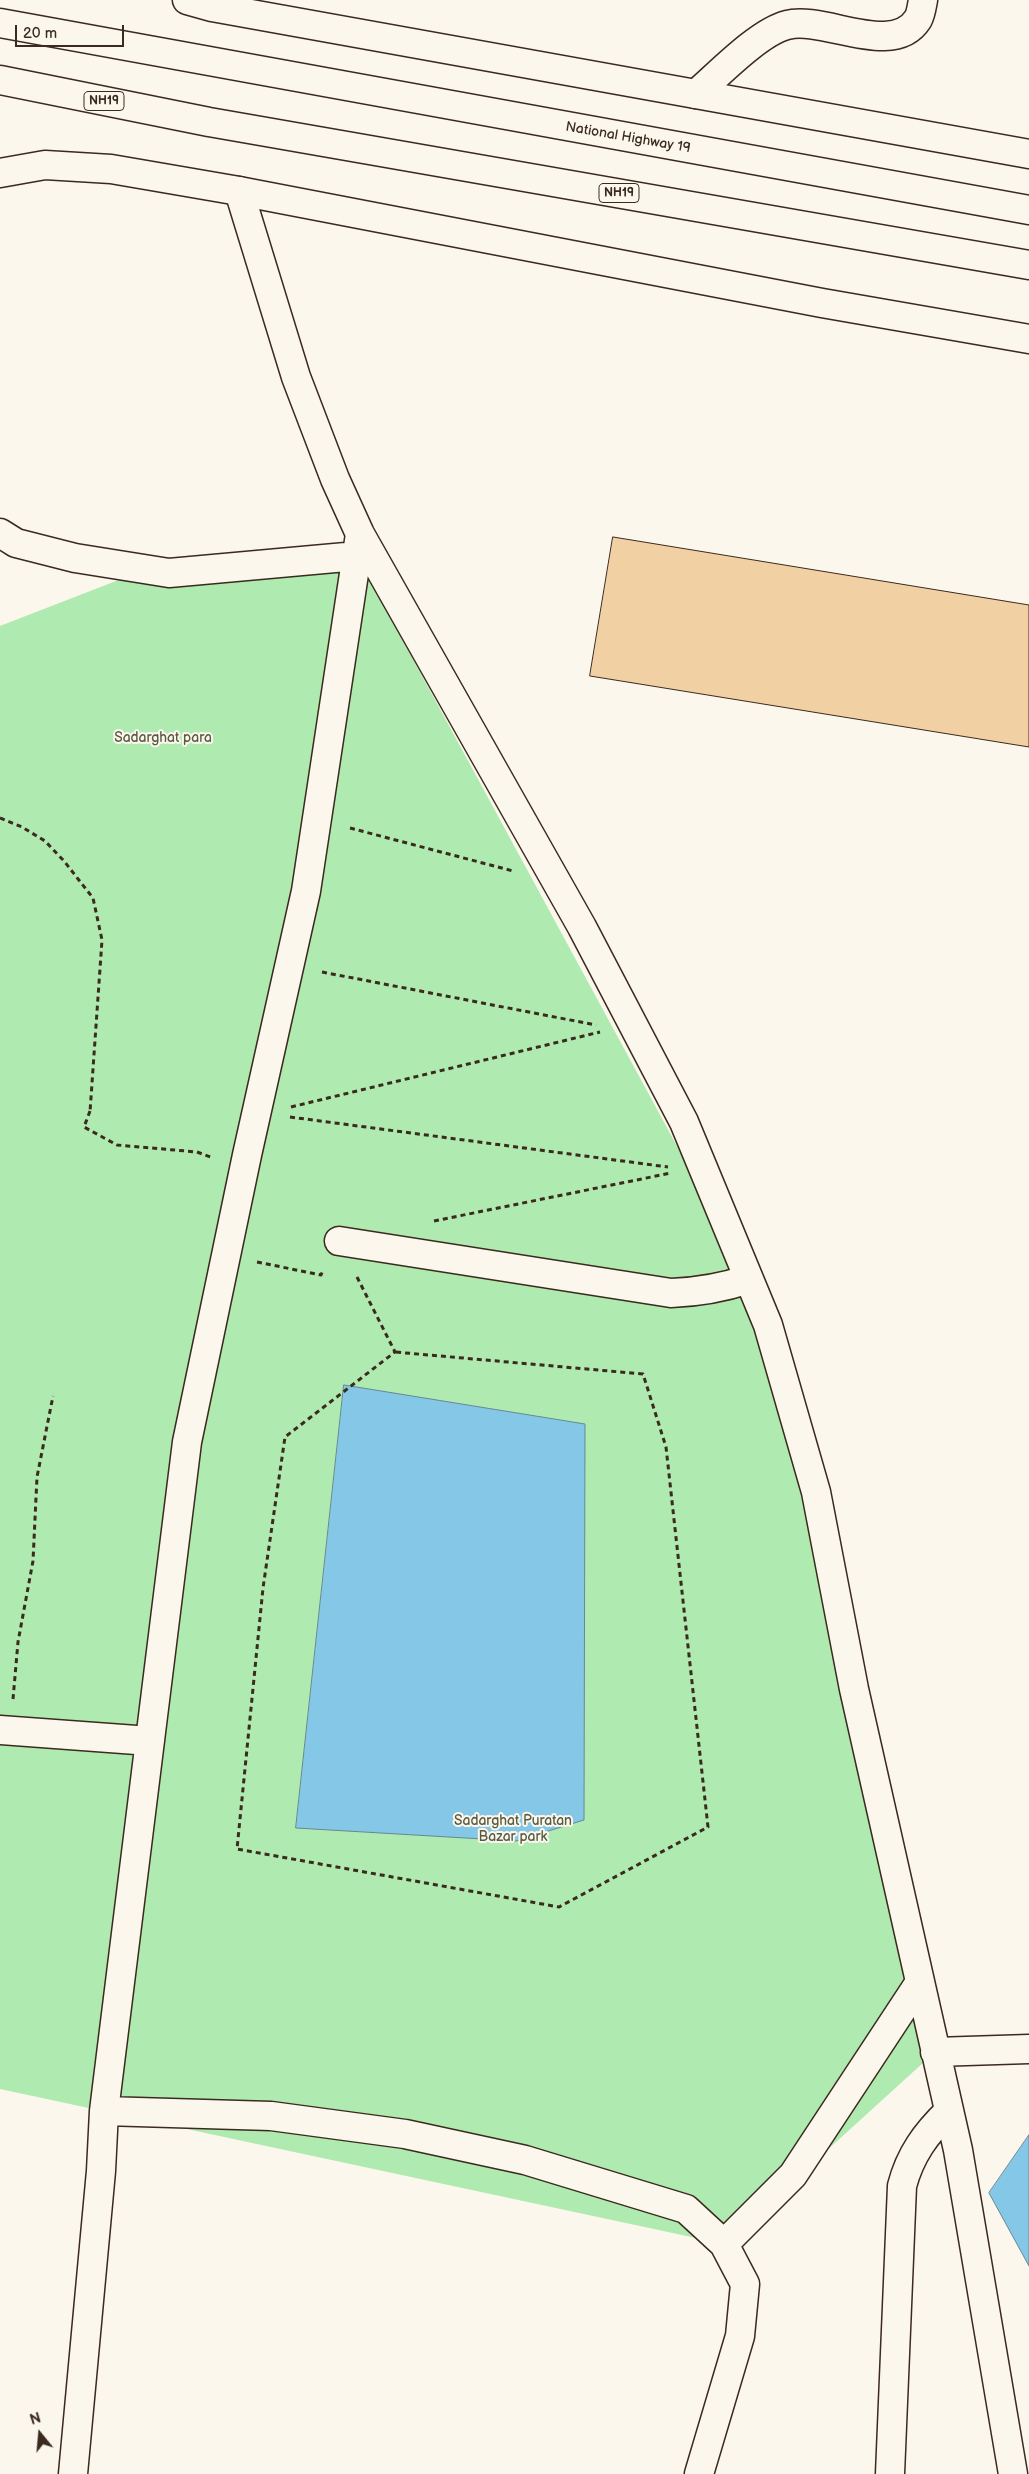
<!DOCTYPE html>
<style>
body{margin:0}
#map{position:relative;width:1029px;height:2474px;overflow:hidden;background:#fbf7ec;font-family:"Balsamiq Sans",sans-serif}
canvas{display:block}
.north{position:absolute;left:15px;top:2409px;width:50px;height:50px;-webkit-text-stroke:4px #fbf7ec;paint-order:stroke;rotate:343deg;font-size:14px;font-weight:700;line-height:20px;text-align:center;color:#3b2a1e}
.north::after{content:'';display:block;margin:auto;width:18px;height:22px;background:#3b2a1e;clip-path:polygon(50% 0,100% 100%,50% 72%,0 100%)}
.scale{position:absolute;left:15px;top:25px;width:109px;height:22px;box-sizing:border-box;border:2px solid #3b2a1e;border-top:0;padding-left:6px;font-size:15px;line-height:18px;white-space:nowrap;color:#3b2a1e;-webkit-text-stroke:4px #fbf7ec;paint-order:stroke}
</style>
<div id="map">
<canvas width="1029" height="2474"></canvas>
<div class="north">N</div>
<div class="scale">20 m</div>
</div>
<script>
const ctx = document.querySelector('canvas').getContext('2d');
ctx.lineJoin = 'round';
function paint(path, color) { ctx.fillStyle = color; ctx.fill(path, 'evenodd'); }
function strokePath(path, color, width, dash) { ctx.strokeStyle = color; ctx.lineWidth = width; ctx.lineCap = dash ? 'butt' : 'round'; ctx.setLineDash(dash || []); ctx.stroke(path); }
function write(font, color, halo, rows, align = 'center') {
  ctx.font = font + ' "Balsamiq Sans",sans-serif'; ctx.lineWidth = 4; ctx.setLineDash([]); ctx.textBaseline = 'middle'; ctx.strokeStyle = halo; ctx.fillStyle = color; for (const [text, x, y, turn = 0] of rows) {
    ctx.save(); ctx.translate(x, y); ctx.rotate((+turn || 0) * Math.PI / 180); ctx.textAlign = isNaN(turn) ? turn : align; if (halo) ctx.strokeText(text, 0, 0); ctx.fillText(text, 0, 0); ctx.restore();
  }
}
paint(new Path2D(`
 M 357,556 L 749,1279 L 935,2052 L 724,2244 L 0,2089 L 0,626 L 147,569 Z`), '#afeab0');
const water = new Path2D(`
 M 344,1385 L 585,1424 L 584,1820 L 516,1841 L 296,1828 Z
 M 1029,2135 L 1029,2266 L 989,2193 Z`);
paint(water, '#85c7e6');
strokePath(water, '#678896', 1);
const building = new Path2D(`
 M 613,537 L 1029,605 L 1029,747 L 590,676 Z`);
paint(building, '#f1d1a3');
strokePath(building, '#3b2a1e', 1);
const minor = new Path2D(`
 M 696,94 C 719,74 759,32 787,25 C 823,15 893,59 918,19 C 921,14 922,5 923,0
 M 239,191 L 296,377 L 335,479 L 360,534 L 582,927 L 684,1122 L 768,1325 L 816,1492 L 854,1689 L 958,2150 L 1013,2474
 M 0,533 L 16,543 L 75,558 L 169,573 L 357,556
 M 339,1241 L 671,1293 C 699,1292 722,1288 749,1279
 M 0,1730 L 150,1741
 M 935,2052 L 1029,2049
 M 104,2111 L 271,2116 L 405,2134 L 525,2160 L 686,2209 L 724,2244 L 745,2284 L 740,2336 L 699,2474
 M 724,2244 L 793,2175 L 920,1982
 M 73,2474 L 101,2171 L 104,2111 L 187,1442 L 247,1155 L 306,891 L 360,534
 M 890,2474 L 902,2186 C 910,2155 926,2133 949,2111`);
const major = new Path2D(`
 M 187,0 L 212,7 L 1029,154
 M 0,173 L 45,165 L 111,169 L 239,191 L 822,303 L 1029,339`);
const highway = new Path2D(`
 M 0,23 L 1029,210
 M 0,80 L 209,122 L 1029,265`);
strokePath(minor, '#3b2a1e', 31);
strokePath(major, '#3b2a1e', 31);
strokePath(highway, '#3b2a1e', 31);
strokePath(new Path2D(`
 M 0,818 L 22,827 L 45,841 L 64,861 L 93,898 L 102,940 L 90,1112
 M 350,828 L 513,871
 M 322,972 L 596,1025
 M 291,1107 L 600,1032
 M 90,1111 L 84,1127 L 117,1145 L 197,1152 L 213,1158
 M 290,1117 L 668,1167
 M 434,1221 L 671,1173
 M 257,1262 L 321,1275 L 323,1270
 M 357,1277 L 395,1352 L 285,1437 L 263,1588 L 237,1849 L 559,1907 L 708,1827 L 666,1447 L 643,1374 L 395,1352
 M 13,1699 L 18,1642 L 33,1561 L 37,1477 L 53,1396`), '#3b2a1e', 3, [5, 4]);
strokePath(minor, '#fbf7ec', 28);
strokePath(major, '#fbf7ec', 28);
strokePath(highway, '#fbf7ec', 28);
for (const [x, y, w] of [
 [104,101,40],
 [619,193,40]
]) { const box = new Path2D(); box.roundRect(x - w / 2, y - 9.5, w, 19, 4); ctx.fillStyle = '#fbf7ec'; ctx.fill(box); strokePath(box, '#3b2a1e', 1); }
write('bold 12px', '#3b2a1e', null, [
 ["NH19",104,101],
 ["NH19",619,193]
]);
write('14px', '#3b2a1e', '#fbf7ec', [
 ["National Highway 19",628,138,10]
]);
write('14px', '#585a42', '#fbf7ec', [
 ["Sadarghat para",163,738],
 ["Sadarghat Puratan",513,1821],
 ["Bazar park",513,1837]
]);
</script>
